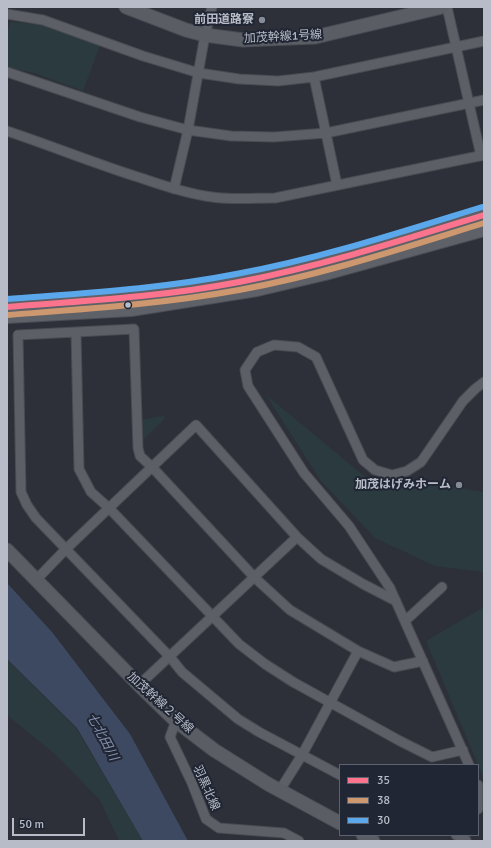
<!DOCTYPE html>
<meta charset="utf-8">
<style>
body{margin:0}
#map{position:relative;width:491px;height:848px;overflow:hidden;background:#2d3038;font-family:Signika,sans-serif}
canvas{display:block}
.frame{position:absolute;inset:0;border:8px solid #b8bcc8;pointer-events:none}
.legend{position:absolute;left:339px;top:764px;width:140px;height:72px;box-sizing:border-box;background:#202633;border:1px solid #5d626f;margin:0;padding:5px 7px;list-style:none;font-size:12px;color:#b8bcc8}
.legend li{display:flex;align-items:center;gap:8px;height:20px}
.legend b{width:20px;border:1px solid #5d626f}
.scale{position:absolute;left:12px;top:818px;width:73px;height:18px;box-sizing:border-box;border:2px solid #b8bcc8;border-top:0;padding-left:5px;font-size:12px;line-height:14px;white-space:nowrap;color:#b8bcc8;-webkit-text-stroke:3px #202633;paint-order:stroke}
</style>
<div id="map">
<canvas width="491" height="848"></canvas>
<div class="frame"></div>
<ul class="legend">
<li><b style="height:5px;background:#fc738d"></b>35</li>
<li><b style="height:5px;background:#cd976f"></b>38</li>
<li><b style="height:5px;background:#5aa8eb"></b>30</li>
</ul>
<div class="scale">50 m</div>
</div>
<script>
const ctx = document.querySelector('canvas').getContext('2d');
ctx.lineJoin = 'round';
function paint(path, color) { ctx.fillStyle = color; ctx.fill(path, 'evenodd'); }
function strokePath(path, color, width, dash) { ctx.strokeStyle = color; ctx.lineWidth = width; ctx.lineCap = dash ? 'butt' : 'round'; ctx.setLineDash(dash || []); ctx.stroke(path); }
function write(font, color, halo, rows, align = 'center') {
  ctx.font = font + ' Signika,"Noto Sans JP",sans-serif'; ctx.lineWidth = 4; ctx.setLineDash([]); ctx.textBaseline = 'middle'; ctx.strokeStyle = halo; ctx.fillStyle = color; for (const [text, x, y, turn = 0] of rows) {
    ctx.save(); ctx.translate(x, y); ctx.rotate((+turn || 0) * Math.PI / 180); ctx.textAlign = isNaN(turn) ? turn : align; if (halo) ctx.strokeText(text, 0, 0); ctx.fillText(text, 0, 0); ctx.restore();
  }
}
paint(new Path2D(`
 M 10,22 L 38,24 L 100,45 L 83,91 L 35,73 L 7,68 L 7,34 Z
 M 266,395 L 340,456 L 371,482 L 414,481 L 484,492 L 484,572 L 435,566 L 375,538 L 321,481 Z
 M 163,416 L 165,418 L 140,443 L 139,420 Z
 M 484,607 L 484,779 L 426,641 Z
 M 7,660 L 76,728 L 143,841 L 119,841 L 100,800 L 56,755 L 7,715 Z`), '#2a3a3f');
paint(new Path2D(`
 M 7,583 L 52,632 L 130,734 L 188,841 L 143,841 L 77,728 L 7,659 Z`), '#3d4961');
const street = new Path2D(`
 M 447,7 L 481,156
 M 7,14 L 43,20 L 143,56 L 199,73 L 239,79 L 278,81 L 314,77 L 484,41
 M 7,72 L 140,117 L 188,130 L 231,136 L 274,137 L 326,133 L 484,100
 M 314,77 L 337,185
 M 7,131 C 52,146 96,164 141,178 C 164,186 188,194 212,197 C 232,200 254,198 275,198 L 484,155
 M 174,189 L 188,130 L 205,35 L 212,7
 M 76,332 L 79,469 L 91,492 L 109,508 L 239,644 L 265,664 L 293,682 L 400,741 L 432,757 L 463,750
 M 36,580 L 66,549 L 196,425 L 297,537 L 321,559 L 363,584 L 396,601
 M 405,621 L 442,587
 M 139,685 L 297,537
 M 176,721 L 170,737 L 192,783 L 206,819 L 219,828 L 284,833 L 299,841
 M 469,765 L 390,588 L 349,526 L 304,473 L 248,386 L 245,370 L 257,352 L 274,345 L 298,347 L 316,357 L 363,460 L 375,470 L 392,475 L 407,471 L 421,462 L 463,401 L 475,389 L 484,382
 M 340,775 L 259,732 L 238,719 L 182,672 L 170,657 L 36,518 L 27,505 L 21,492 L 18,335 L 134,329 L 138,448 L 140,456 L 152,467 L 255,578 L 290,610 L 358,651 L 394,667 L 423,661
 M 478,785 L 478,809
 M 280,790 L 302,755 L 358,651
 M 456,835 L 466,840`);
const secondary = new Path2D(`
 M 126,7 L 186,30 L 205,35 L 243,40 L 315,37 L 442,7
 M 7,550 L 139,685 L 176,721 L 214,750 L 268,784 L 340,823
 M 363,835 L 373,841`);
const primary = new Path2D(`
 M 7,307 C 84,301 162,297 239,282 C 322,265 403,240 484,215
 M 7,316 L 131,309 L 257,289 L 325,273 L 484,229`);
strokePath(street, '#494b51', 11);
strokePath(secondary, '#4a4d55', 15);
strokePath(primary, '#4a4d55', 16);
strokePath(street, '#5c5f66', 9);
strokePath(secondary, '#5a5e64', 13);
strokePath(primary, '#5e6168', 14);
strokePath(new Path2D(`
 M 7,307 C 84,301 162,297 239,282 C 322,266 403,240 484,215`), '#fc738d', 6);
strokePath(new Path2D(`
 M 8,315 C 85,309 163,304 239,290 C 322,275 403,248 484,223`), '#cd976f', 6);
strokePath(new Path2D(`
 M 7,299 C 84,293 160,289 236,274 C 319,259 401,232 482,207`), '#5aa8eb', 6);
for (const [x, y, r, color] of [
 [262,20,4,"#878b96"],
 [128,305,3.5,"#b8bcc8"],
 [459,485,4,"#878b96"]
]) { const dot = new Path2D(); dot.arc(x, y, r, 0, 2 * Math.PI); ctx.fillStyle = color; ctx.fill(dot); strokePath(dot, '#202633', 1.5); }
write('bold 12px', '#b8bcc8', '#202633', [
 ["前田道路寮",254,20],
 ["加茂はげみホーム",451,485]
], 'right');
write('12px', '#b8bcc8', '#202633', [
 ["加茂幹線1号線",283,37,-3],
 ["加茂幹線２号線",160,703,42],
 ["羽黒北線",206,788,66]
]);
write('italic 13px', '#828fad', '#202633', [
 ["七北田川",102,737,62]
]);
</script>
